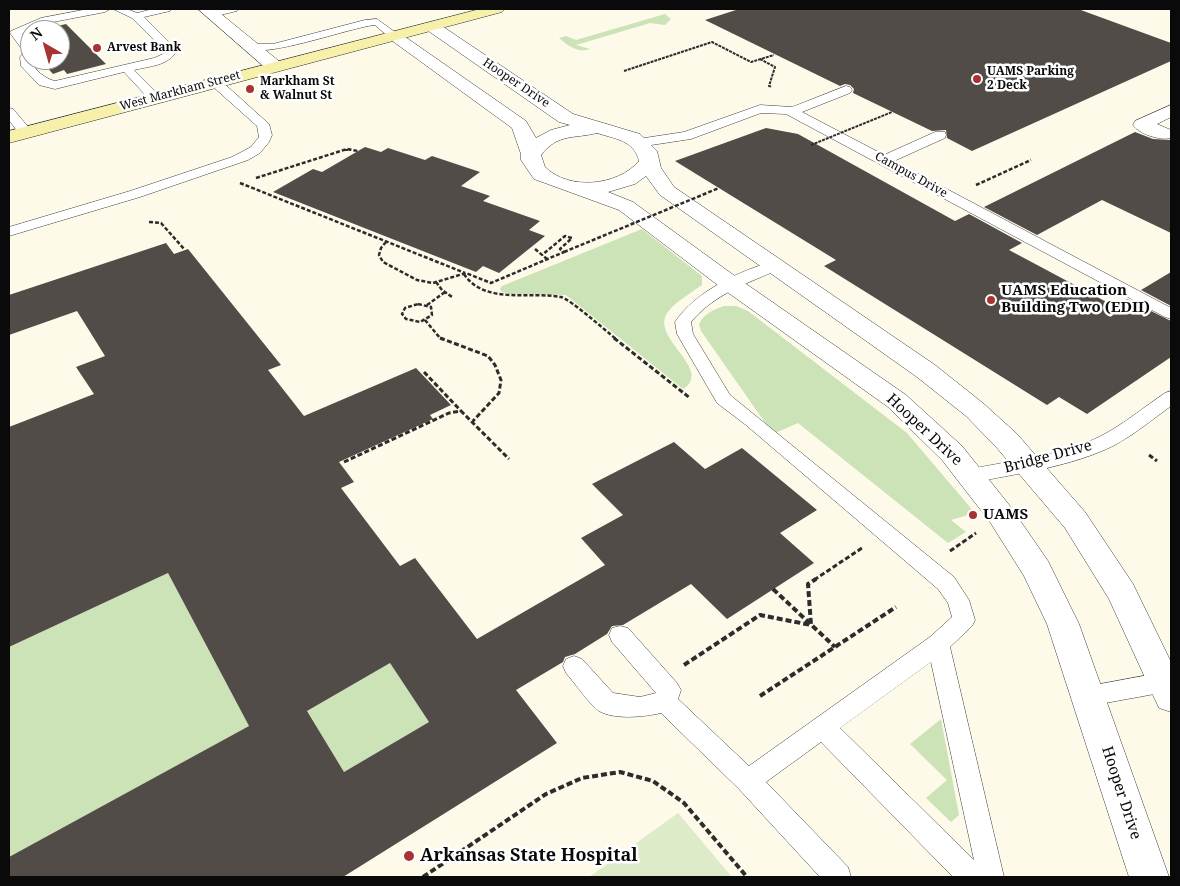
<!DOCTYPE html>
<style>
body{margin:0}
#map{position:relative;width:1180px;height:886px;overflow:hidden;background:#fdfae9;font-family:"Noto Serif",serif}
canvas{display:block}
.frame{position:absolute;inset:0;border:10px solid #0a0a0a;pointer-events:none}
.north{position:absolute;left:20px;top:20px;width:50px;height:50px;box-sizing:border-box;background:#fff;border:1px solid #9d9d9d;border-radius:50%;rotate:322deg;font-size:14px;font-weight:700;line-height:20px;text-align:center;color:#0a0a0a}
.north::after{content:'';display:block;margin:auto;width:18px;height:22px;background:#a93333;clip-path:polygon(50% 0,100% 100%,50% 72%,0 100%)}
</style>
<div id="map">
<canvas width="1180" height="886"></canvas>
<div class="frame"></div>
<div class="north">N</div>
</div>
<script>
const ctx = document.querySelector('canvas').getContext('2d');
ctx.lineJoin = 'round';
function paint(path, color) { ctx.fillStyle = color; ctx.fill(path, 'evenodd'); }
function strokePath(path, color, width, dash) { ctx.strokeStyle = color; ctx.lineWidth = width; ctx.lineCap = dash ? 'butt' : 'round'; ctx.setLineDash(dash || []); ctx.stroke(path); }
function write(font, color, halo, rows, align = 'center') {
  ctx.font = font + ' "Noto Serif",serif'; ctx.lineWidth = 5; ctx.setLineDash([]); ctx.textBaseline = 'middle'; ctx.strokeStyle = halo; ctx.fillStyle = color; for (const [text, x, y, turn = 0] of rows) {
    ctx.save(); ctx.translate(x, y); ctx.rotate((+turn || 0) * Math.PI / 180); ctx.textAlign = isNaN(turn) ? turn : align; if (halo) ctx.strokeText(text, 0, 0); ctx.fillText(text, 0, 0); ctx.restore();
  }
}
paint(new Path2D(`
 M 665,14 L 671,19 L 665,25 L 650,23 L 576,45 L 590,49 C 578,53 568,46 559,38 L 566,36 L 576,40 Z
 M 642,229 L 702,276 L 702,285 C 691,293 676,301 668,312 C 648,337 715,370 683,389 L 566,295 L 510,294 L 502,292 L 500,289 L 502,286 Z
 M 724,306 L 736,306 L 748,311 L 907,433 L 975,513 L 951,520 L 966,532 L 948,543 L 798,423 L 773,434 L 701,331 L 699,324 C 705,313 713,310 724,306 Z
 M 168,573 L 249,726 L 9,857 L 9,647 Z
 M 390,663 L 429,722 L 344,772 L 307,711 Z
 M 941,719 L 959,815 L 951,822 L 926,798 L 947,780 L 910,744 Z`), '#cce2b7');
paint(new Path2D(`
 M 678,813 L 732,877 L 589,877 Z`), '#ddebc8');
paint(new Path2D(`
 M 739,9 L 1078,9 L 1171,43 L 1171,61 L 972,151 L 947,138 L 946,130 L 932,131 L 853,93 L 854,89 L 850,85 L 845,84 L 840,86 L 705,20 Z
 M 66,24 L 106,64 L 67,74 L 64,70 L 53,74 L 40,60 L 60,60 L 60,30 L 42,30 Z
 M 766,128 L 798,134 L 955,221 L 969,214 L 1022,243 L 1009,250 L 1114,306 L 1127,299 L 1171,321 L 1171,357 L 1087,414 L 1059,397 L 1047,405 L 824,266 L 836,260 L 675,161 Z
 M 1135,132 L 1153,139 L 1171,140 L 1171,233 L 1102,200 L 1037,235 L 984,207 Z
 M 365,147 L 381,152 L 388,148 L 425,160 L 432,156 L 480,172 L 461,186 L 490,196 L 483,201 L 540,221 L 529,230 L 545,236 L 499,273 L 483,266 L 476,272 L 273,192 L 313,169 L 322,172 Z
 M 166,243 L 174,254 L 188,249 L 281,365 L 268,370 L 304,416 L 416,368 L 451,405 L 430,415 L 433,419 L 339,462 L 354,482 L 341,488 L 400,566 L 415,558 L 477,639 L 605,565 L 581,538 L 623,515 L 592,484 L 674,442 L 705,469 L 742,448 L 817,510 L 780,533 L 814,563 L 727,619 L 691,584 L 623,625 L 612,626 L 607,634 L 575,654 L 565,657 L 563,662 L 516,690 L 557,743 L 343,877 L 9,877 L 9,857 L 249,726 L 168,573 L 9,647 L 9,427 L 94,394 L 76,367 L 105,356 L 77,311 L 9,335 L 9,295 ZM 390,663 L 429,722 L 344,772 L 307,711 Z
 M 1171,272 L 1171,306 L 1141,290 Z`), '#514c48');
const lane = new Path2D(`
 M 88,9 L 110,9 L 105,12 L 48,23 L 22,34 L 30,44 L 30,60 L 32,60 C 33,70 46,79 55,81 L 154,58 L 163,54 L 165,51 L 132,18 L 113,9 L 127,9 L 137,13 L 153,9 L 171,9 L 170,11 L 144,17 L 177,50 C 169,66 150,66 134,70 L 159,95 L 161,98 L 159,101 L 151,101 L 124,72 L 55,89 L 39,85 L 21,66 L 20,57 L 24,52 L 10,33 L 11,31 L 41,18 Z
 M 221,9 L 238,9 L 237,11 L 212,17 L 207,14 L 208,12 Z
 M 377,19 L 399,35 L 401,37 L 399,39 L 391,39 L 375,25 C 351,27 260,61 246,47 L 252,44 L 273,44 L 365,20 Z
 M 215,78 L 219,79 L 269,124 L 272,135 L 269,142 L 260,153 L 248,160 L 140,197 L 9,236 L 9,227 L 130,191 L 232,157 L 251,147 L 259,137 L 257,126 L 211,85 L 209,82 Z
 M 846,86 L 850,87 L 852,90 L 850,93 L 802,112 L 884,155 L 935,132 L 945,132 L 946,135 L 945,138 L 894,161 L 1171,308 L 1171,319 L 1165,317 L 786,114 L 761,113 L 691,139 L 638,147 L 631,143 L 638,139 L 684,132 L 760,105 L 792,107 Z
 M 9,108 L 13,109 L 30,129 L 31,132 L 30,135 L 20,135 L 9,120 Z
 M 775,261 L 780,263 L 783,266 L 780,269 C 748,283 714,294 691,322 L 693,334 L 730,395 L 954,577 L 969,600 L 975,620 L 972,626 L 950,647 L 1004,877 L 953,877 L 821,742 L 766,782 L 848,867 L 851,877 L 820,877 L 739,789 L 661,713 C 644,717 615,720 599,711 C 590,705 574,682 566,673 L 563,666 L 566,659 L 574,656 L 582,659 L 613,693 L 640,697 L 656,693 L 612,642 L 609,635 L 612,628 L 620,626 L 628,628 L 677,683 L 681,690 L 678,699 L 749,766 L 930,637 L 952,617 L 948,603 L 938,589 L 746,425 L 717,403 L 677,334 L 675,322 C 695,292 740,270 775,261 ZM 931,662 L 974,860 L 840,728 Z
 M 1171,391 L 1171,406 C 1153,419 1135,434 1115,445 C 1071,467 1019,473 971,483 L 964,481 L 961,476 L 964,471 L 971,469 C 1014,460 1061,456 1101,436 C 1124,424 1144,407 1165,393 Z
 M 1171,671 L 1171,691 L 1089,706 L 1081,703 L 1077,696 L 1081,689 L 1089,686 Z`);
const street = new Path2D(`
 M 198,9 L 215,9 L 280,62 L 283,66 L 280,70 L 268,70 Z
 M 433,22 L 439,24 L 573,114 L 640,134 L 657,151 L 661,168 L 674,187 L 935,365 L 984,404 L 1017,434 L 1085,512 L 1133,584 L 1171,662 L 1171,712 L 1159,708 L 1109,599 L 1065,528 L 997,448 L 966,416 L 917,377 L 660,195 L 646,176 L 635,184 L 608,192 L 633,202 L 739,279 L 906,395 L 962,446 L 1010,506 L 1048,561 L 1079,624 L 1169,877 L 1129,877 L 1047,624 L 1024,576 L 990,522 L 942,460 L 888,407 L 723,289 L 619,210 L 534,179 L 521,160 L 521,154 L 512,128 L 387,37 L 389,34 L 401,34 L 526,121 L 536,138 L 551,130 L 570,125 L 559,122 L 427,30 L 425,27 L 427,24 ZM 597,133 C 615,139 634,140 639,161 C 618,186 569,191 545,167 L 541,155 C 558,133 574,139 597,133 Z
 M 1171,105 L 1171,117 L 1157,124 L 1171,130 L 1171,138 C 1160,141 1139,134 1133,125 L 1135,121 Z`);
const secondary = new Path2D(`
 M 480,9 L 505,9 L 502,12 L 9,143 L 9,131 Z`);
strokePath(lane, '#3d3d3d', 1);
strokePath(street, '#3d3d3d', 1);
strokePath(secondary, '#2c2c2c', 1);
strokePath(new Path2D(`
 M 760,59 L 775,67 L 769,86 L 772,87
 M 624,71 L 712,42 L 751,62 L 774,55
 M 345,150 L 351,150`), '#2c2c2c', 2, [3, 1]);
strokePath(new Path2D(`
 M 256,178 L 347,149 L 358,151
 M 240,183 L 465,273
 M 976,185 L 1031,160
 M 149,222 L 161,223 L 184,249
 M 386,242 L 381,248 L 379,255 L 383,262 L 417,280 L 433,283 L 466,273 L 491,283 L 564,252 L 560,249 L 572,238 L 565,236 L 542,255
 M 535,249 L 547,259
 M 464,274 C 484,305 531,291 561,297 C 570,299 606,331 616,339
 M 436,282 L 442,290 L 452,297
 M 418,304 L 431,307 L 432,315 L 420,322 L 406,319 L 402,314 L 405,308 Z
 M 427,305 L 445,292
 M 425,320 L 440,338 L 443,339`), '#2c2c2c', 2.5, [4, 2]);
strokePath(new Path2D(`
 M 440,338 L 488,356 L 495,365 L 501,380 L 499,393 L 473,421
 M 614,338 L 690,398
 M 424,372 L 461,411
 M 1149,455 L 1157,461
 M 344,462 L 449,413 L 461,411 L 509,459
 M 950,551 L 976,533
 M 814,580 L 862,548`), '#2c2c2c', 3, [5, 2.5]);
strokePath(new Path2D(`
 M 773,589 L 835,647
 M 684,665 L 760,615 L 811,625 L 808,584 L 816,579
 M 760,696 L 896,607
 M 423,877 L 546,794 L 582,778 L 620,772 L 653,781 L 684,803 L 747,877`), '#2c2c2c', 4, [6, 3]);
paint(lane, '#fff');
paint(street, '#fff');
paint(secondary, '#f6f0ab');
strokePath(new Path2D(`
 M 811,145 L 892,112`), '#2c2c2c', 2, [3, 1]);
strokePath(new Path2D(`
 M 564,252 L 719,188`), '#2c2c2c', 2.5, [4, 2]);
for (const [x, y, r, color] of [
 [97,48,5,"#a93333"],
 [977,79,5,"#a93333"],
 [250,89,5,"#a93333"],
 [991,300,5,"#a93333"],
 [973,515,5,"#a93333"],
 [409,856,6,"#a93333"]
]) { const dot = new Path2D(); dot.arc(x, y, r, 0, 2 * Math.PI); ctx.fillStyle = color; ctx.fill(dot); strokePath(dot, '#fff', 2); }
write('bold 12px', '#0a0a0a', '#fff', [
 ["Arvest Bank",107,48],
 ["UAMS Parking",987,72],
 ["2 Deck",987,86],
 ["Markham St",260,82],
 ["& Walnut St",260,96]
], 'left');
write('12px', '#0a0a0a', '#fff', [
 ["Hooper Drive",516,83,34],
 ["West Markham Street",180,91,-15],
 ["Campus Drive",911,175,29]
]);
write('bold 15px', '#0a0a0a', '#fff', [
 ["UAMS Education",1001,291],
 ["Building Two (EDII)",1001,308],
 ["UAMS",983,515]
], 'left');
write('15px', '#0a0a0a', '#fff', [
 ["Hooper Drive",924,430,43],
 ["Bridge Drive",1048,457,-15],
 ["Hooper Drive",1121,793,72]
]);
write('bold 18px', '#0a0a0a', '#fff', [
 ["Arkansas State Hospital",420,856]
], 'left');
</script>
